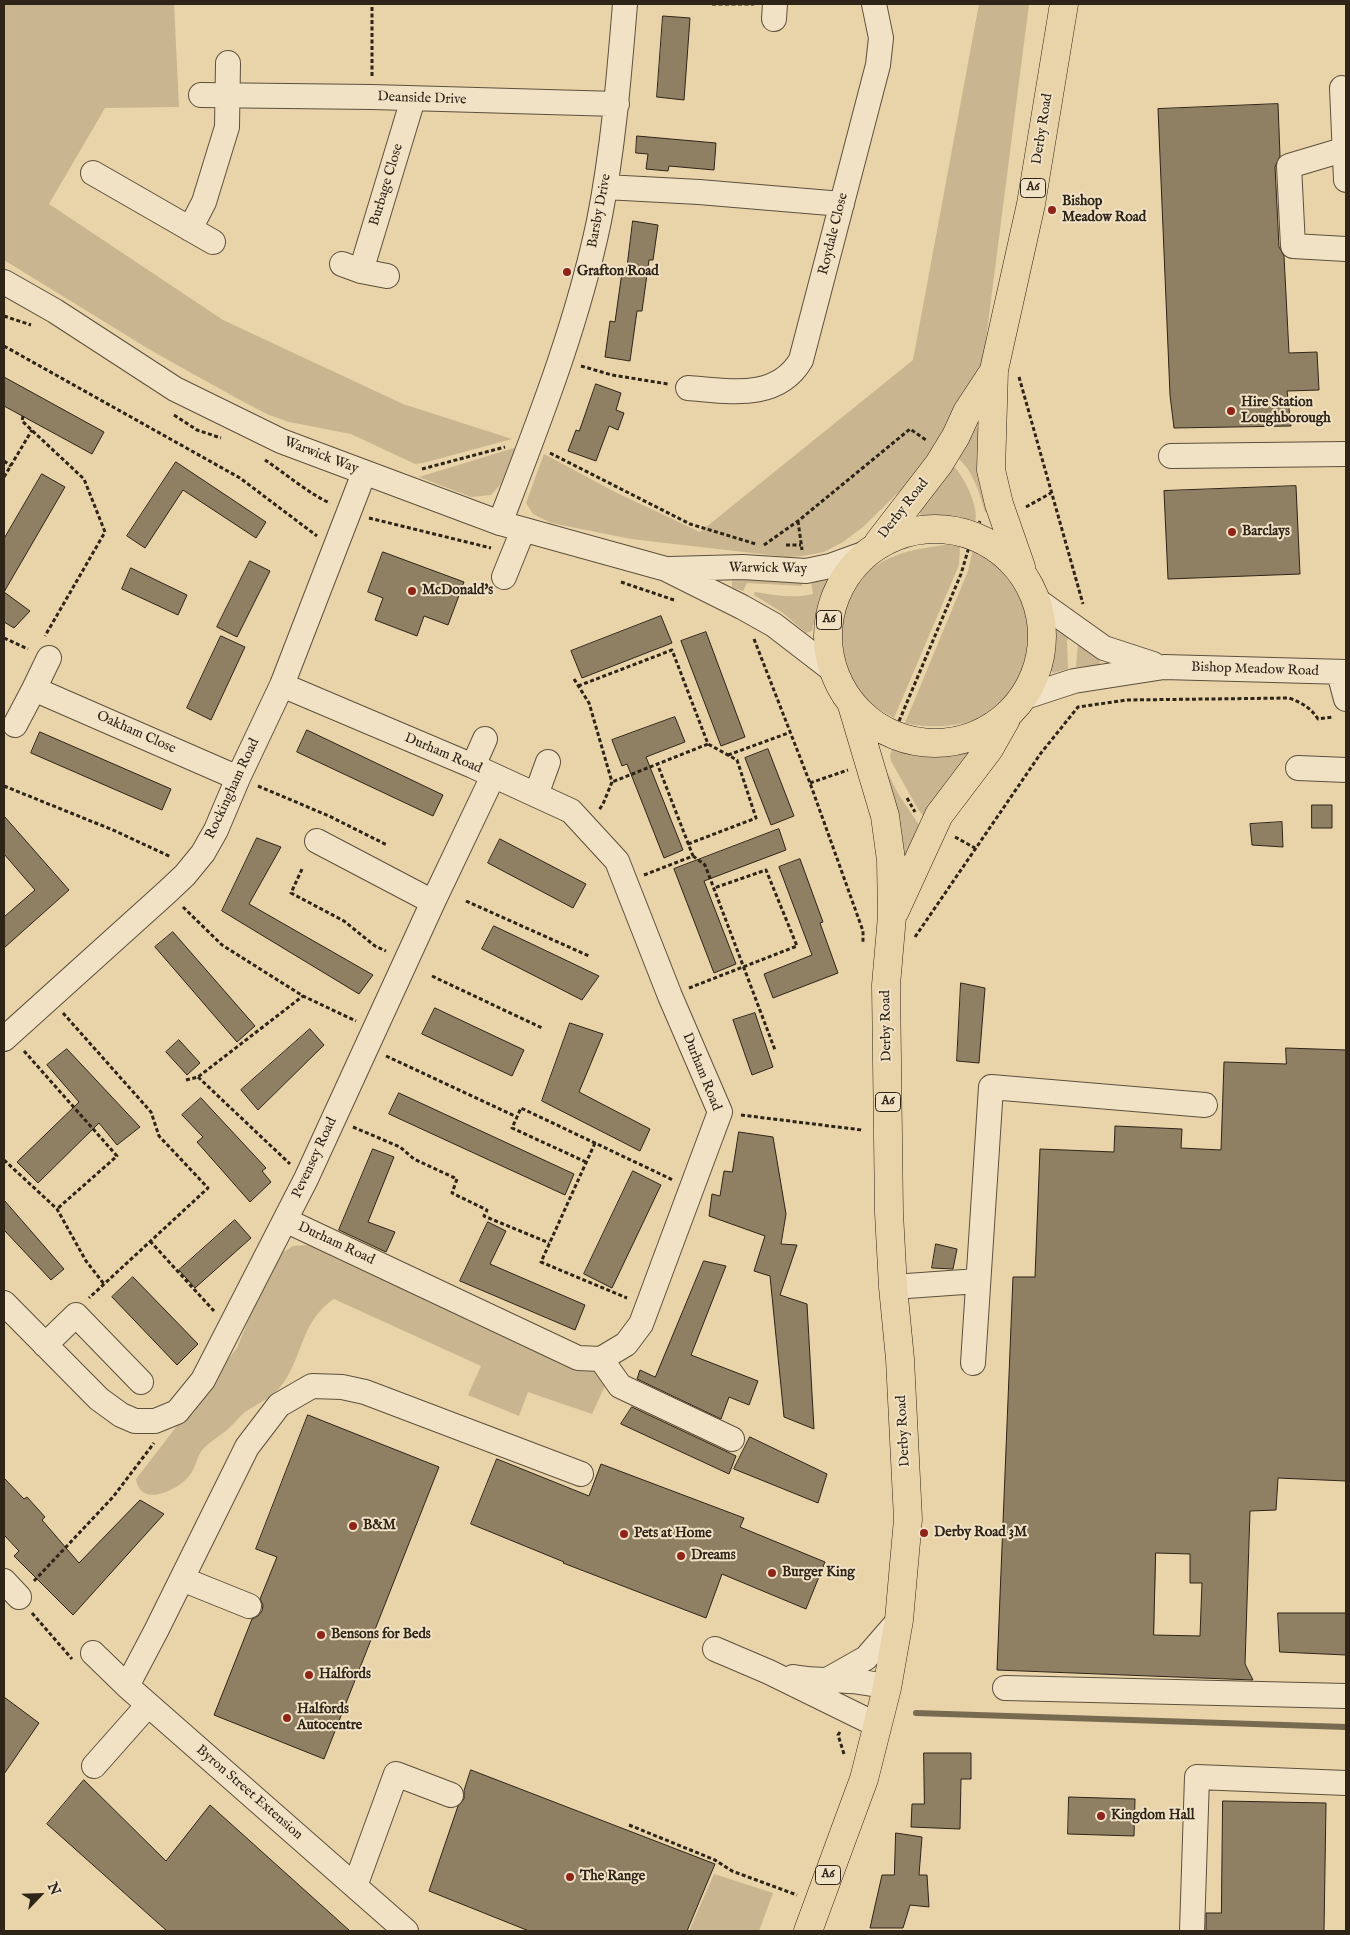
<!DOCTYPE html>
<style>
body{margin:0}
#map{position:relative;width:1350px;height:1935px;overflow:hidden;background:#e9d3a8;font-family:"IM FELL English",serif}
canvas{display:block}
.frame{position:absolute;inset:0;border:5px solid #2e2418;pointer-events:none}
.north{position:absolute;left:15px;top:1870px;width:50px;height:50px;-webkit-text-stroke:4px #f1e2c6;paint-order:stroke;rotate:66deg;font-size:14px;font-weight:700;line-height:20px;text-align:center;color:#2e2418}
.north::after{content:'';display:block;margin:auto;width:18px;height:22px;background:#2e2418;clip-path:polygon(50% 0,100% 100%,50% 72%,0 100%)}
</style>
<div id="map">
<canvas width="1350" height="1935"></canvas>
<div class="frame"></div>
<div class="north">N</div>
</div>
<script>
const ctx = document.querySelector('canvas').getContext('2d');
ctx.lineJoin = 'round';
function paint(path, color) { ctx.fillStyle = color; ctx.fill(path, 'evenodd'); }
function strokePath(path, color, width, dash) { ctx.strokeStyle = color; ctx.lineWidth = width; ctx.lineCap = dash ? 'butt' : 'round'; ctx.setLineDash(dash || []); ctx.stroke(path); }
function write(font, color, halo, rows, align = 'center') {
  ctx.font = font + ' "IM FELL English",serif'; ctx.lineWidth = 4; ctx.setLineDash([]); ctx.textBaseline = 'middle'; ctx.strokeStyle = halo; ctx.fillStyle = color; for (const [text, x, y, turn = 0] of rows) {
    ctx.save(); ctx.translate(x, y); ctx.rotate((+turn || 0) * Math.PI / 180); ctx.textAlign = isNaN(turn) ? turn : align; if (halo) ctx.strokeText(text, 0, 0); ctx.fillText(text, 0, 0); ctx.restore();
  }
}
paint(new Path2D(`
 M 4,4 L 174,4 L 179,107 L 105,108 L 49,204 L 223,320 L 403,404 L 512,439 L 423,463 L 415,464 L 351,434 L 289,422 L 269,415 L 240,400 L 152,351 L 4,260 Z
 M 979,4 L 1029,4 L 982,370 L 941,444 L 910,481 L 863,527 L 843,542 L 824,552 L 803,556 L 787,557 L 631,539 L 551,523 L 533,514 L 526,503 L 544,454 L 615,492 L 700,532 L 913,360 Z
 M 975,425 L 979,429 L 990,511 L 985,512 C 979,492 972,466 953,455 Z
 M 514,448 L 517,449 L 501,484 L 491,495 L 471,497 L 419,477 Z
 M 949,462 C 962,471 980,507 975,523 L 952,517 L 921,516 L 917,505 Z
 M 944,545 L 960,545 L 959,565 L 894,718 C 882,711 869,704 860,694 C 824,654 836,589 882,562 C 901,551 923,548 944,545 Z
 M 973,549 C 1027,571 1054,655 1009,700 C 983,725 938,731 905,723 L 968,571 Z
 M 825,578 L 827,582 L 819,599 L 812,631 L 806,633 L 783,613 L 754,595 L 755,592 C 775,595 794,599 813,594 L 811,581 Z
 M 732,579 L 802,583 L 802,586 L 747,583 L 743,591 L 732,587 Z
 M 1061,629 L 1070,637 L 1067,640 L 1068,669 L 1053,673 L 1051,671 L 1054,630 Z
 M 1078,643 L 1102,657 L 1099,665 L 1076,667 Z
 M 893,747 C 908,752 926,755 942,754 C 950,754 962,749 969,754 L 926,820 L 918,809 L 891,761 L 890,755 Z
 M 888,774 L 899,795 L 921,828 L 906,860 L 899,857 L 884,775 Z
 M 308,1245 L 331,1251 L 609,1377 L 592,1414 L 528,1392 L 519,1416 L 468,1395 L 481,1366 L 334,1299 C 302,1320 303,1354 284,1382 C 273,1398 260,1402 245,1412 C 238,1418 233,1425 226,1431 C 219,1436 211,1441 205,1447 C 196,1455 197,1467 189,1476 C 177,1491 140,1508 136,1479 L 237,1348 L 273,1259 L 293,1246 Z
 M 714,1874 L 773,1893 L 759,1931 L 689,1931 Z`), '#c9b590');
strokePath(new Path2D(`
 M 916,1713 L 1346,1727`), '#786a51', 6);
const building = new Path2D(`
 M 663,16 L 690,18 L 684,100 L 657,97 Z
 M 1278,104 L 1280,156 L 1275,167 L 1279,247 L 1284,256 L 1289,353 L 1317,352 L 1319,390 L 1287,391 L 1291,426 L 1174,428 L 1170,395 L 1158,109 Z
 M 637,136 L 716,143 L 714,170 L 669,166 L 668,171 L 646,169 L 648,154 L 636,153 Z
 M 633,221 L 658,225 L 653,260 L 649,260 L 642,311 L 637,311 L 630,361 L 605,357 L 610,321 L 615,322 L 622,272 L 626,272 Z
 M 4,377 L 104,432 L 92,454 L 4,406 Z
 M 596,384 L 621,393 L 616,410 L 624,413 L 618,430 L 609,426 L 596,461 L 568,451 L 576,430 L 579,431 Z
 M 176,462 L 266,522 L 256,538 L 183,490 L 145,548 L 127,536 Z
 M 42,474 L 65,487 L 4,592 L 4,539 Z
 M 1296,486 L 1300,574 L 1168,579 L 1164,491 Z
 M 383,552 L 464,582 L 448,625 L 424,616 L 417,636 L 375,620 L 383,598 L 368,592 Z
 M 250,561 L 270,571 L 237,637 L 217,627 Z
 M 131,568 L 187,595 L 178,615 L 122,589 Z
 M 4,592 L 30,611 L 14,628 L 4,622 Z
 M 661,616 L 672,643 L 582,678 L 571,651 Z
 M 706,632 L 745,737 L 721,746 L 681,641 Z
 M 221,636 L 245,647 L 211,720 L 187,708 Z
 M 675,717 L 685,742 L 646,757 L 683,850 L 664,858 L 627,764 L 622,766 L 612,740 Z
 M 307,730 L 443,795 L 433,816 L 297,752 Z
 M 40,732 L 171,789 L 162,810 L 31,753 Z
 M 768,749 L 794,816 L 771,825 L 745,758 Z
 M 1312,805 L 1332,805 L 1332,828 L 1312,828 Z
 M 4,816 L 69,890 L 4,948 L 4,917 L 35,890 L 4,854 Z
 M 1282,822 L 1283,847 L 1252,845 L 1250,824 Z
 M 779,829 L 786,850 L 704,881 L 736,964 L 714,973 L 674,869 Z
 M 257,838 L 281,847 L 249,904 L 373,975 L 359,994 L 222,911 Z
 M 500,839 L 586,884 L 573,908 L 488,863 Z
 M 800,859 L 823,922 L 820,923 L 838,973 L 773,998 L 764,974 L 812,955 L 779,867 Z
 M 494,926 L 599,976 L 582,1000 L 482,949 Z
 M 173,932 L 255,1026 L 237,1042 L 155,947 Z
 M 961,983 L 985,988 L 979,1063 L 957,1061 Z
 M 435,1008 L 524,1050 L 512,1076 L 422,1034 Z
 M 755,1013 L 773,1067 L 752,1075 L 733,1020 Z
 M 570,1023 L 603,1034 L 579,1092 L 650,1129 L 640,1151 L 542,1101 Z
 M 310,1029 L 324,1045 L 258,1110 L 241,1090 Z
 M 179,1040 L 200,1063 L 187,1075 L 166,1052 Z
 M 1286,1048 L 1346,1050 L 1346,1481 L 1278,1478 L 1276,1510 L 1250,1511 L 1245,1664 L 1253,1680 L 997,1670 L 1013,1277 L 1035,1277 L 1040,1149 L 1114,1152 L 1115,1126 L 1182,1129 L 1181,1148 L 1221,1150 L 1224,1062 L 1286,1064 ZM 1156,1553 L 1190,1554 L 1190,1583 L 1202,1583 L 1200,1636 L 1154,1635 Z
 M 67,1049 L 140,1127 L 117,1145 L 99,1123 L 38,1183 L 17,1162 L 79,1102 L 47,1065 Z
 M 399,1093 L 574,1174 L 565,1195 L 389,1114 Z
 M 201,1098 L 266,1168 L 262,1171 L 271,1182 L 250,1202 L 197,1142 L 203,1137 L 182,1115 Z
 M 739,1132 L 773,1137 L 786,1214 L 781,1244 L 797,1245 L 780,1295 L 807,1304 L 814,1429 L 784,1417 L 770,1276 L 754,1271 L 765,1236 L 709,1216 L 712,1194 L 720,1196 L 724,1171 L 732,1172 Z
 M 373,1149 L 394,1157 L 368,1222 L 395,1232 L 386,1252 L 339,1230 Z
 M 633,1171 L 661,1185 L 612,1288 L 584,1274 Z
 M 4,1200 L 64,1269 L 51,1280 L 4,1230 Z
 M 235,1220 L 251,1238 L 195,1288 L 179,1270 Z
 M 488,1222 L 506,1231 L 490,1264 L 585,1305 L 575,1330 L 460,1281 Z
 M 936,1244 L 957,1249 L 953,1269 L 932,1268 Z
 M 704,1261 L 726,1266 L 691,1355 L 758,1381 L 749,1405 L 729,1397 L 721,1419 L 637,1379 L 640,1370 L 655,1377 Z
 M 133,1277 L 198,1344 L 177,1365 L 112,1297 Z
 M 632,1407 L 736,1456 L 729,1474 L 621,1424 Z
 M 308,1415 L 439,1467 L 324,1759 L 214,1715 L 252,1619 L 258,1616 L 262,1611 L 263,1605 L 260,1599 L 277,1557 L 256,1549 Z
 M 750,1437 L 827,1474 L 818,1503 L 734,1469 Z
 M 497,1459 L 589,1496 L 601,1464 L 744,1518 L 740,1527 L 825,1562 L 806,1609 L 722,1574 L 706,1618 L 563,1563 L 564,1562 L 471,1524 Z
 M 4,1478 L 24,1499 L 27,1497 L 45,1517 L 42,1520 L 79,1563 L 140,1500 L 164,1514 L 73,1615 L 14,1556 L 19,1551 L 4,1535 Z
 M 1278,1613 L 1346,1613 L 1346,1655 L 1280,1652 Z
 M 4,1697 L 39,1723 L 4,1774 Z
 M 924,1753 L 971,1753 L 971,1779 L 961,1779 L 960,1829 L 911,1827 L 912,1804 L 924,1804 Z
 M 471,1770 L 715,1864 L 687,1931 L 529,1931 L 429,1891 L 458,1806 L 464,1799 L 464,1791 Z
 M 84,1780 L 166,1861 L 210,1805 L 350,1931 L 167,1931 L 47,1824 Z
 M 1069,1797 L 1135,1799 L 1134,1836 L 1068,1834 Z
 M 1223,1801 L 1326,1803 L 1324,1931 L 1206,1931 L 1206,1913 L 1221,1913 Z
 M 896,1833 L 922,1837 L 919,1875 L 927,1875 L 929,1907 L 910,1905 L 903,1928 L 870,1928 L 882,1875 L 894,1875 Z`);
paint(building, '#8f7f63');
strokePath(building, '#2e2418', 1);
const minor = new Path2D(`
 M 774,19 L 775,4
 M 1342,88 L 1346,180
 M 201,95 L 372,97 L 617,104
 M 1346,149 L 1289,166 L 1293,246 L 1346,249
 M 93,173 L 213,242
 M 605,187 L 699,192 L 842,204
 M 190,229 L 204,202 L 227,127 L 228,63
 M 342,264 L 361,271 L 387,276
 M 361,271 L 413,99
 M 4,282 L 55,311 L 175,389 L 281,441 L 500,523 L 666,569 L 742,607 L 774,625 L 835,672
 M 688,388 C 729,391 777,401 801,360 L 878,65 L 881,38 L 874,4
 M 1171,456 L 1346,454
 M 500,523 C 538,424 577,326 599,221 C 613,150 619,77 625,4
 M 670,569 L 743,567 L 806,571 L 830,566 L 866,553
 M 504,577 L 523,530
 M 1038,601 L 1104,648 L 1153,664
 M 49,658 L 34,689 L 238,778
 M 1339,673 L 1346,699
 M 282,685 L 473,766 L 571,811 L 617,861 L 670,996 L 720,1112 L 641,1324 L 626,1344 L 601,1359 L 578,1358 L 285,1220
 M 1022,698 L 1074,681 L 1164,667 L 1346,672
 M 15,725 L 34,689
 M 473,766 L 485,739
 M 1298,768 L 1346,770
 M 536,795 L 548,762
 M 317,841 L 433,902
 M 4,1039 L 167,892 L 185,875 L 203,853 L 216,830 L 238,778 L 282,685 L 364,473
 M 893,1287 L 978,1281
 M 4,1303 L 99,1399 L 121,1415 L 135,1421 L 155,1421 L 177,1412 L 203,1380 L 306,1179 L 433,902 L 493,776
 M 45,1345 L 76,1315 L 141,1382
 M 601,1359 L 620,1386 L 732,1439
 M 973,1363 L 991,1087 L 1205,1105
 M 182,1579 L 249,1606
 M 4,1581 L 19,1597
 M 715,1649 L 769,1672 L 877,1725
 M 93,1653 L 127,1686 L 406,1931
 M 793,1677 C 824,1683 857,1677 887,1688
 M 827,1680 L 866,1658 L 899,1620
 M 127,1686 L 156,1631 L 247,1447 L 279,1405 L 312,1386 L 342,1387 L 365,1392 L 581,1474
 M 1005,1688 L 1346,1696
 M 94,1766 L 148,1705
 M 355,1886 L 396,1774 L 451,1795
 M 1192,1931 L 1197,1777 L 1346,1783`);
const highway = new Path2D(`
 M828 636a107 107 0 1 1 214 0a107 107 0 1 1-214 0Z
 M 878,543 L 939,464 L 956,436 L 967,412 L 994,371
 M 1021,567 L 999,504 L 991,470 L 994,370 L 1031,204 L 1064,4
 M 895,911 L 939,815 L 989,749 L 1006,719
 M 808,1931 L 864,1779 L 887,1688 L 899,1620 L 908,1519 L 900,1359 L 893,1287 L 889,1213 L 886,985 L 892,916 L 891,860 L 885,816 L 852,705`);
strokePath(minor, '#5d503c', 26);
strokePath(highway, '#2e2418', 29);
strokePath(new Path2D(`
 M 712,4 L 754,4
 M 372,76 L 372,4
 M 4,316 L 31,325
 M 4,346 L 240,478 L 317,536
 M 581,366 L 612,375 L 668,384
 M 1019,377 L 1083,604
 M 174,415 L 197,430 L 221,438
 M 23,416 L 22,421 L 84,479 L 105,532 L 45,636
 M 550,453 L 690,524 L 756,544
 M 265,460 C 285,473 309,494 330,503
 M 4,461 L 11,466
 M 422,469 L 505,447
 M 4,477 L 32,430
 M 1026,507 L 1051,493
 M 369,518 L 491,548
 M 798,521 L 802,550
 M 764,545 L 798,521 L 910,429 L 926,440
 M 786,545 L 801,545
 M 621,582 L 674,600
 M 4,638 L 28,649
 M 754,639 L 810,783 L 863,931 L 863,943
 M 574,679 L 589,703 L 612,782 L 603,804 L 599,810
 M 578,686 L 672,650 L 708,744 L 612,782
 M 889,745 L 961,574 L 969,547 L 980,521
 M 728,755 L 791,732
 M 810,783 L 848,770
 M 4,786 L 113,830 L 171,857
 M 258,786 L 329,816 L 387,845
 M 907,798 L 915,812
 M 955,837 L 975,848
 M 688,844 L 756,818 L 737,760 L 708,744
 M 693,856 L 705,865 L 775,1050
 M 302,869 L 291,893 L 344,921 L 375,946 L 386,951
 M 644,875 L 693,856 L 657,763
 M 466,901 L 589,956
 M 183,907 L 222,945 L 303,996 L 356,1021
 M 915,937 L 1041,753 L 1078,707 L 1127,700 L 1289,698 C 1302,703 1310,707 1318,719 L 1333,717
 M 432,976 L 542,1028
 M 689,988 L 797,946 L 766,870 L 714,888
 M 63,1013 L 151,1112 L 159,1136 L 208,1188 L 89,1298
 M 24,1051 L 117,1156 L 57,1209
 M 386,1056 L 517,1117
 M 198,1077 L 290,1164
 M 186,1080 L 198,1077 L 303,996
 M 741,1115 L 862,1130
 M 353,1127 L 400,1147 L 414,1159 L 457,1179 L 452,1193 L 487,1210 L 484,1216 L 549,1243
 M 595,1143 L 541,1262 L 627,1298
 M 4,1160 L 57,1209 L 86,1261 L 104,1284
 M 586,1162 L 512,1128 L 521,1108 L 673,1180
 M 150,1241 L 214,1311
 M 34,1581 L 113,1497 L 154,1443
 M 32,1613 L 72,1659
 M 840,1732 L 838,1735 L 844,1754
 M 629,1825 L 715,1860 L 732,1871 L 797,1895`), '#2e2418', 3, [4, 2.5]);
strokePath(minor, '#f1e2c6', 24);
strokePath(highway, '#e9d3a8', 28);
for (const [x, y, r, color] of [
 [1052,210,5,"#8f2418"],
 [567,272,5,"#8f2418"],
 [1231,411,5,"#8f2418"],
 [1232,532,5,"#8f2418"],
 [412,591,5,"#8f2418"],
 [353,1526,5,"#8f2418"],
 [924,1533,5,"#8f2418"],
 [624,1534,5,"#8f2418"],
 [681,1556,5,"#8f2418"],
 [772,1573,5,"#8f2418"],
 [321,1635,5,"#8f2418"],
 [309,1675,5,"#8f2418"],
 [287,1718,5,"#8f2418"],
 [1101,1816,5,"#8f2418"],
 [570,1877,5,"#8f2418"]
]) { const dot = new Path2D(); dot.arc(x, y, r, 0, 2 * Math.PI); ctx.fillStyle = color; ctx.fill(dot); strokePath(dot, '#f1e2c6', 2); }
for (const [x, y, w] of [
 [1033,188,25],
 [829,620,25],
 [888,1102,25],
 [828,1875,25]
]) { const box = new Path2D(); box.roundRect(x - w / 2, y - 9.5, w, 19, 4); ctx.fillStyle = '#f1e2c6'; ctx.fill(box); strokePath(box, '#2e2418', 1); }
write('bold 12px', '#2e2418', null, [
 ["A6",1033,188],
 ["A6",829,620],
 ["A6",888,1102],
 ["A6",828,1875]
]);
write('14px', '#2e2418', '#f1e2c6', [
 ["Deanside Drive",422,99,2],
 ["Derby Road",1043,129,-81],
 ["Burbage Close",387,185,-73],
 ["Barsby Drive",600,211,-79],
 ["Roydale Close",834,234,-76],
 ["Warwick Way",321,456,21],
 ["Derby Road",904,509,-52],
 ["Warwick Way",768,569,1],
 ["Bishop Meadow Road",1255,670,2],
 ["Oakham Close",136,733,24],
 ["Durham Road",443,754,23],
 ["Rockingham Road",233,789,-65],
 ["Derby Road",887,1026,-91],
 ["Durham Road",701,1072,68],
 ["Pevensey Road",315,1158,-65],
 ["Durham Road",336,1244,25],
 ["Derby Road",904,1431,-93],
 ["Byron Street Extension",249,1793,41]
]);
write('bold 14px', '#2e2418', '#f1e2c6', [
 ["Bishop",1062,202],
 ["Meadow Road",1062,218],
 ["Grafton Road",577,272],
 ["Hire Station",1241,403],
 ["Loughborough",1241,419],
 ["Barclays",1242,532],
 ["McDonald's",422,591],
 ["B&M",363,1526],
 ["Derby Road 3M",934,1533],
 ["Pets at Home",634,1534],
 ["Dreams",691,1556],
 ["Burger King",782,1573],
 ["Bensons for Beds",331,1635],
 ["Halfords",319,1675],
 ["Halfords",297,1710],
 ["Autocentre",297,1726],
 ["Kingdom Hall",1111,1816],
 ["The Range",580,1877]
], 'left');
</script>
